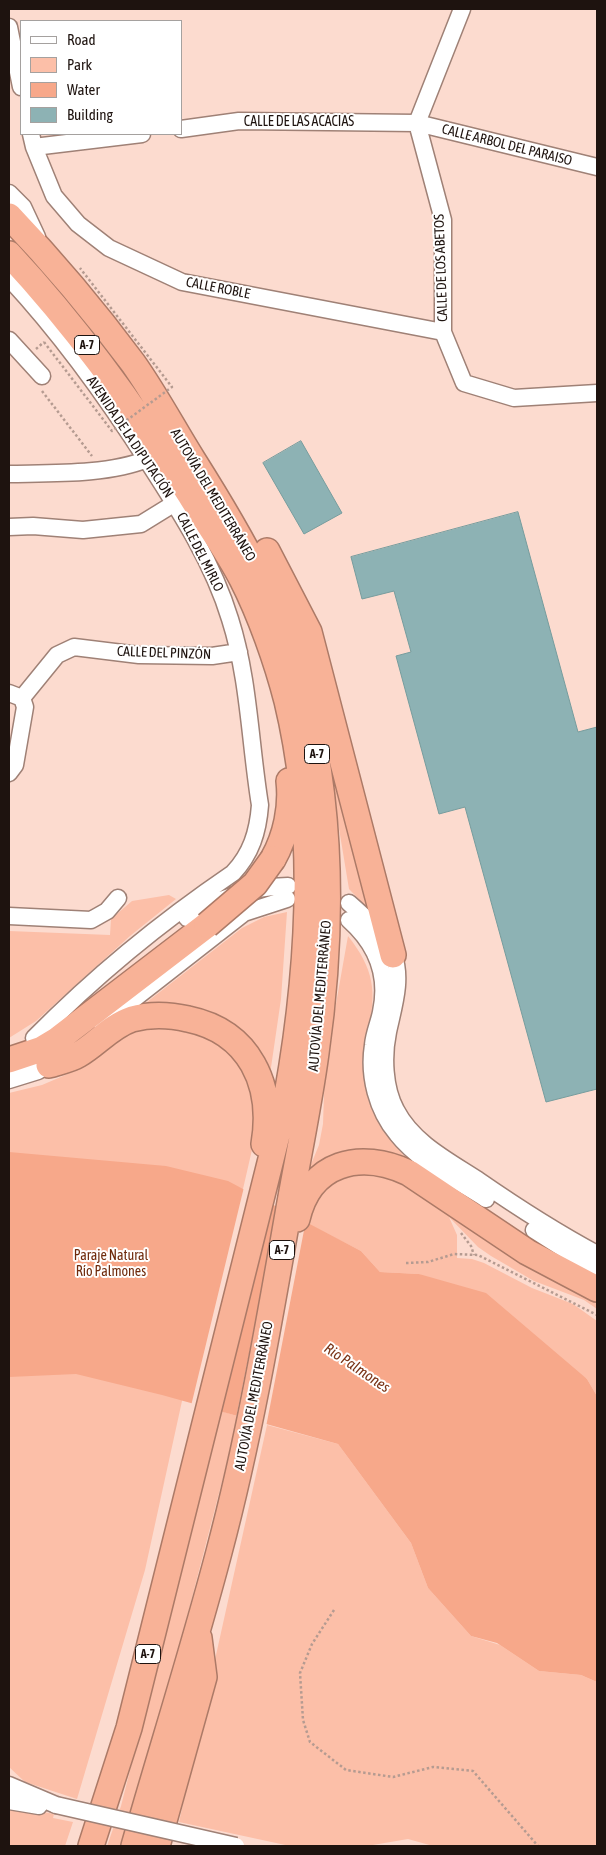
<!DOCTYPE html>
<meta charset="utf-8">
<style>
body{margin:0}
#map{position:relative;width:606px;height:1855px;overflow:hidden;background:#fcdbcf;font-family:"Asap Condensed",sans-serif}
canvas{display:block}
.frame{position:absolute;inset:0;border:10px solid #1e130f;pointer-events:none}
.legend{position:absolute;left:20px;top:20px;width:162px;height:115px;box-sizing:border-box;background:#fff;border:1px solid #a5a19f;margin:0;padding:6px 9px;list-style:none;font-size:15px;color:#1e130f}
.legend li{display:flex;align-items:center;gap:10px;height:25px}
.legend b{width:25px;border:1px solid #a5a19f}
</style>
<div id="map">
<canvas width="606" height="1855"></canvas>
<div class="frame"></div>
<ul class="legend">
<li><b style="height:6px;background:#fff"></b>Road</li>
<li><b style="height:14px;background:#fcbfa8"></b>Park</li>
<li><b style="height:14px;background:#f7a88a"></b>Water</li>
<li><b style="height:14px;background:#8db2b4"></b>Building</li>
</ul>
</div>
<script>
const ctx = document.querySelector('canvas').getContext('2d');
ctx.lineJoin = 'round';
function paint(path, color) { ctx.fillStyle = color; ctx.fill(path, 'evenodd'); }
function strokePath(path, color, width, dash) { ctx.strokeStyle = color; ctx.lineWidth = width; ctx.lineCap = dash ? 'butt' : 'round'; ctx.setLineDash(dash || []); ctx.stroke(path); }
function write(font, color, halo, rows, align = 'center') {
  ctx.font = font + ' "Asap Condensed",sans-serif'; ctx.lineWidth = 4; ctx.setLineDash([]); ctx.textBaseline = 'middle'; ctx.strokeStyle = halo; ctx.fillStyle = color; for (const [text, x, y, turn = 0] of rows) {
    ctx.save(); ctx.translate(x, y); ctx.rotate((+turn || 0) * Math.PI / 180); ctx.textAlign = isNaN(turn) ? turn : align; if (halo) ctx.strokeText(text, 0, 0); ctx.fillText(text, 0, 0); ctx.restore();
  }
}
paint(new Path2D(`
 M 323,732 L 373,914 L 349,889 Z
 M 169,895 L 176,899 L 130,936 L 36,1021 L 9,1038 L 9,931 L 110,935 L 111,919 L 132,901 Z
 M 287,912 L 281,999 L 268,1088 L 218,1018 L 198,1009 L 167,1006 L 138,1009 L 242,928 L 264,917 Z
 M 348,936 C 374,969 377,991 368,1032 C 366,1043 362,1055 363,1066 C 365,1098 385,1132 404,1156 C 356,1146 349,1153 307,1174 L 319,1145 L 323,1124 L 325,1066 Z
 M 188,1027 L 239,1056 L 257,1099 L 254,1141 L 243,1189 L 236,1186 L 182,1401 L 145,1570 L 77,1799 L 25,1782 L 9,1767 L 9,1093 L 42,1085 L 70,1073 L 106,1042 L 133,1028 Z
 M 356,1167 L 403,1180 L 449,1215 L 513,1256 L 597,1299 L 597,1309 L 584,1300 L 534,1281 L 491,1256 L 478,1247 L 449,1217 L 457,1235 L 457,1258 L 472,1259 L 484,1263 L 532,1288 L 573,1304 L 597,1321 L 597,1396 L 587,1379 L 419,1274 L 380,1272 L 361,1251 L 306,1223 L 313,1194 Z
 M 221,1411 L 237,1416 L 226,1466 L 156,1737 L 124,1846 L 107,1846 L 121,1806 Z
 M 267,1425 L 338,1444 L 411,1543 L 428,1588 L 471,1636 L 500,1645 L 539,1671 L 581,1675 L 597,1682 L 597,1846 L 433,1846 L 408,1839 L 367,1846 L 290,1846 L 179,1822 Z
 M 24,1808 L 54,1814 L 53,1818 L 73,1822 L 65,1846 L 9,1846 L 9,1810 Z`), '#fcbfa8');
paint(new Path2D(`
 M 9,1152 L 166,1166 L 228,1181 L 361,1251 L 380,1272 L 419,1274 L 486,1293 L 587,1379 L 597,1396 L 597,1682 L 581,1675 L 539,1671 L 497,1643 L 471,1636 L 428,1588 L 411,1543 L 338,1444 L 162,1395 L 76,1374 L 9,1377 Z`), '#f7a88a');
paint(new Path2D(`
 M 244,1187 L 273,1203 L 221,1414 L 191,1406 Z
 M 279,1205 L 306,1220 L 266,1427 L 236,1418 Z`), '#fcdbcf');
const building = new Path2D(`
 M 301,441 L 342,513 L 304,534 L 263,463 Z
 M 518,512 L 578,732 L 597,727 L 597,1089 L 546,1102 L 465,807 L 439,814 L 396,656 L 411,652 L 394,591 L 362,599 L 351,557 Z`);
paint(building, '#8db2b4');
strokePath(building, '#769c9d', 1);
const minor = new Path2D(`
 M 9,27 L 21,87
 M 417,123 L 443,220 L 443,332 L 464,383 L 514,398 L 597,393
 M 417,123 L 462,9
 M 181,129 L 239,121 L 417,123 L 597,167
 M 31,134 L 34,147 L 54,196 L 78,224 L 109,248 L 182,282 L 443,332
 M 34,147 L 142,134
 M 9,193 L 23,207 L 37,237
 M 9,278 C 62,335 108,399 150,465 C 181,513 213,563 230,619 C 249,678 250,744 260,805 C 258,832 251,854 233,873 C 161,922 94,977 34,1038
 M 9,340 L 42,376
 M 9,474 C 50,473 109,475 147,459
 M 9,527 L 33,526 L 83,530 L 141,524 L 175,503
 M 9,693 L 22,698 L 25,707 L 15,765 L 9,773
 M 22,698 L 57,655 L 74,647 L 139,655 L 212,656 L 239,652
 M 349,903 C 365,917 384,934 393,954 C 403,979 393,1008 388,1032 C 383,1056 384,1088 396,1110 C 413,1143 449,1161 478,1180 C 517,1207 556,1232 597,1254
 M 9,916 L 91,920 L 107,911 L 118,898
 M 187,918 C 219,898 250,887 288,886
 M 349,920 C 376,944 389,975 381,1012 C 379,1023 374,1033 373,1045 C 368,1076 377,1110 397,1134 C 419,1162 457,1180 486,1199
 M 102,1024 L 244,913 L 287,899
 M 9,1080 L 38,1071 L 57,1059
 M 534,1230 L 597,1270
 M 9,1785 L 56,1805
 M 9,1801 L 39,1806`);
const highway = new Path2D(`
 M 9,216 C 53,262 95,312 133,363 C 155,394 173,428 193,460 C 241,536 283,608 304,697 C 333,814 333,934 316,1053 C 309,1105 298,1157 289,1208 C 269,1323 249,1439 219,1552 C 193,1651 162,1748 134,1846
 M 9,254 C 78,328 137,410 190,495 C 207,523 227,550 242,579 C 260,614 277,662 287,701 C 318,830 310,966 287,1095 L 129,1728 L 91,1846
 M 267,551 L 309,632 L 393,955
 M 273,859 C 286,836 292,807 289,781
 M 9,1060 L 42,1049 L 57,1040 L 207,925
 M 49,1065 C 58,1062 70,1060 78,1055 C 97,1044 111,1026 132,1019 C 150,1014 171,1015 188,1019 C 250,1032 274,1085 264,1144
 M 297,1219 C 310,1162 360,1150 409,1173 L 527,1252 L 597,1289
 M 157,1846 L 204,1677 L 199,1638`);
strokePath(minor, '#9f8176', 19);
strokePath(highway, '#ac7a67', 28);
strokePath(new Path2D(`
 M 36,349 L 44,342
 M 42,391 L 92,456
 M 461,1233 L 471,1246 L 474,1255
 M 406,1263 L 428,1262 L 454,1254 L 478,1255 L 597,1315
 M 334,1610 L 312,1644 L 300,1673 L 303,1720 L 310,1742 L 346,1770 L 393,1777 L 433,1767 L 473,1771 L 538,1846`), '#b59b91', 2.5, [2.5, 2.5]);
strokePath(minor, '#fff', 16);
strokePath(highway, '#f8b297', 25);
const minorBridge = new Path2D(`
 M 56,1805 L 236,1846`);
const highwayBridge = new Path2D(`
 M 207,925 L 255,884 L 273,859`);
strokePath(minorBridge, '#9f8176', 19, []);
strokePath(highwayBridge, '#ac7a67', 28, []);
strokePath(new Path2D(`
 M 44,342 L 112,431 L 172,387 L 80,268`), '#b59b91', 2.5, [2.5, 2.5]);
strokePath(minorBridge, '#fff', 16);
strokePath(highwayBridge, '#f8b297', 25);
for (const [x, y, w] of [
 [87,345,25],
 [317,754,25],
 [282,1250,25],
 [148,1654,25]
]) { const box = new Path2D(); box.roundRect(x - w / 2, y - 9.5, w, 19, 4); ctx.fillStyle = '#fff'; ctx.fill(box); strokePath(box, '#1e130f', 1); }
write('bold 12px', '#1e130f', null, [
 ["A-7",87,345],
 ["A-7",317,754],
 ["A-7",282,1250],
 ["A-7",148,1654]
]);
write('14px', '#1e130f', '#fff', [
 ["CALLE DE LAS ACACIAS",299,122],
 ["CALLE ARBOL DEL PARAISO",507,145,14],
 ["CALLE DE LOS ABETOS",441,268,-92],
 ["CALLE ROBLE",218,288,11],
 ["AVENIDA DE LA DIPUTACIÓN",130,437,56],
 ["AUTOVÍA DEL MEDITERRÁNEO",213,495,59],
 ["CALLE DEL MIRLO",200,552,63],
 ["CALLE DEL PINZÓN",164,653,2],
 ["AUTOVÍA DEL MEDITERRÁNEO",320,996,-85],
 ["AUTOVÍA DEL MEDITERRÁNEO",254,1396,-79]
]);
write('14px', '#6f2a0b', '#fff', [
 ["Paraje Natural",111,1256],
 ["Río Palmones",111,1272]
]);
write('italic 15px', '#7a3417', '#fff', [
 ["Rio Palmones",357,1368,34]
]);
</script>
